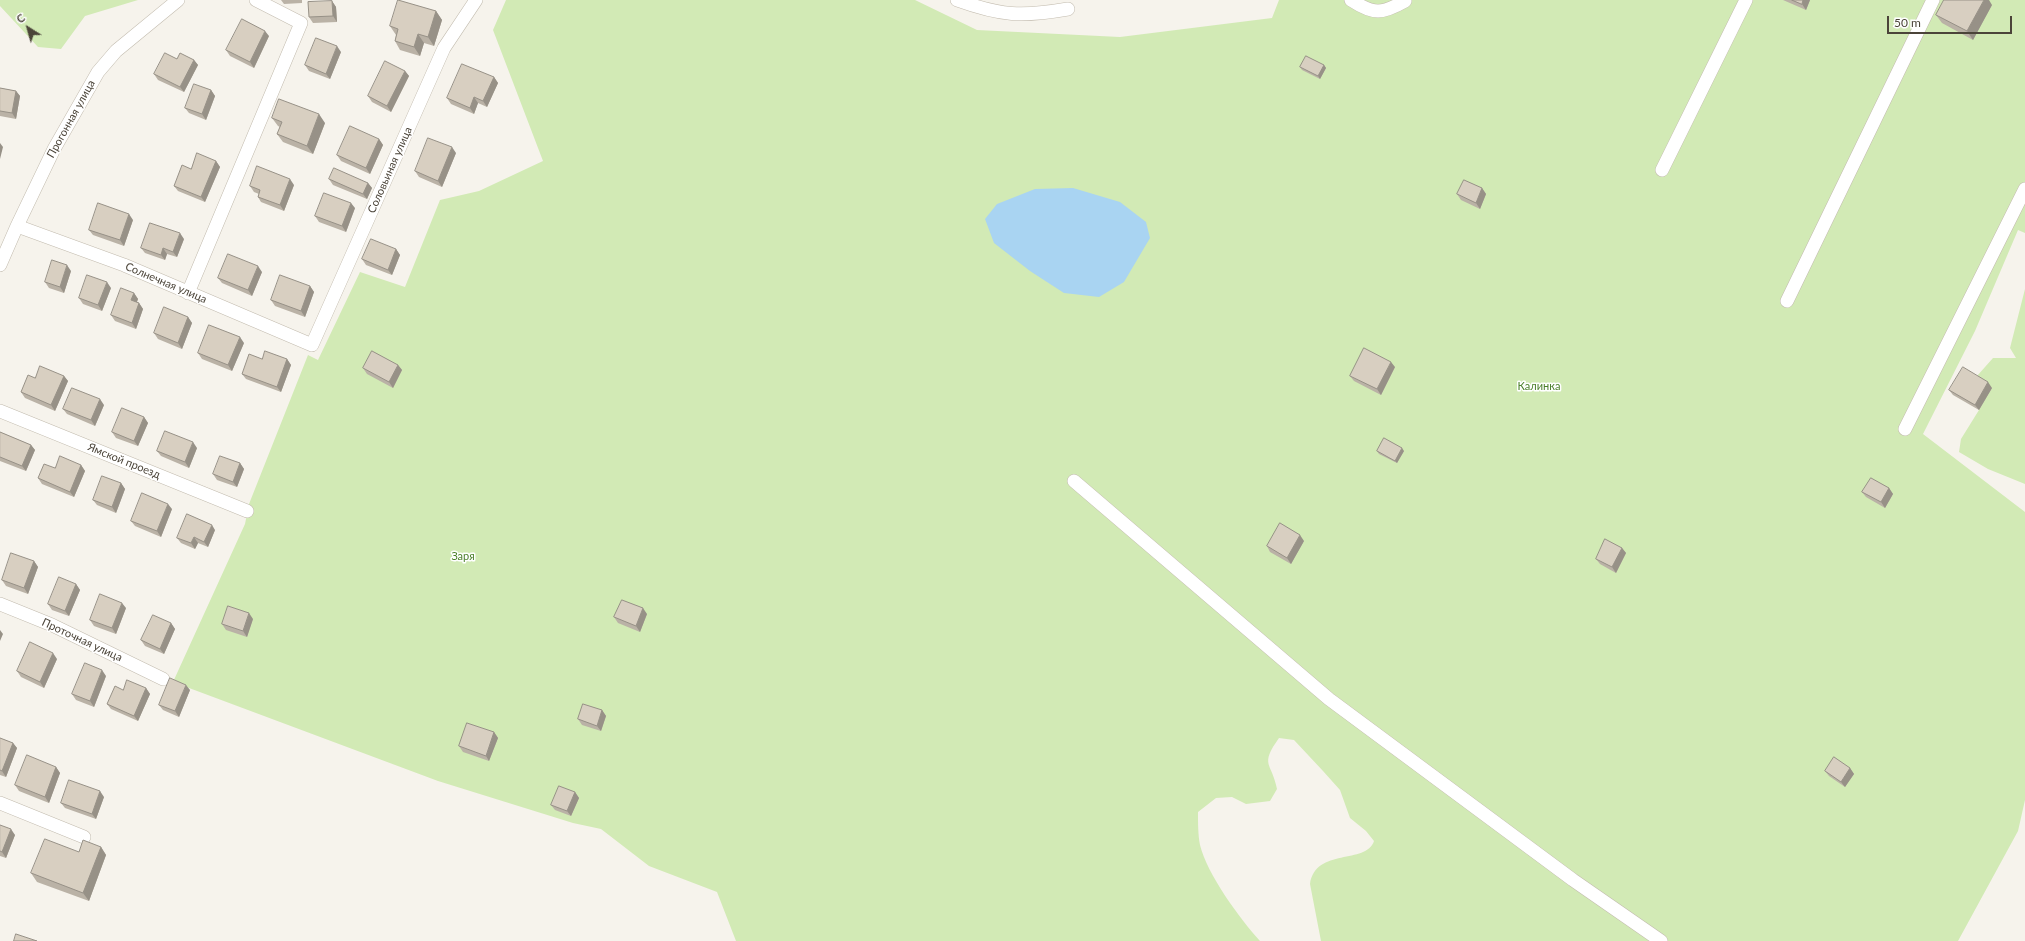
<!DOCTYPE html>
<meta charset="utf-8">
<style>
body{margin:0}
#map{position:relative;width:2025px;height:941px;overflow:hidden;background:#f6f3ec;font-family:Lato,sans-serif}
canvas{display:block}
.north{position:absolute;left:8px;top:8px;width:40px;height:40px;-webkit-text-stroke:3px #fff;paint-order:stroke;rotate:323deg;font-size:11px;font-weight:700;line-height:16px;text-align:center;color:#4b4439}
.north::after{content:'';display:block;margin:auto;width:14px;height:18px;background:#4b4439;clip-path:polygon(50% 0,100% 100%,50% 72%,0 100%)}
.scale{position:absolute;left:1887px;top:16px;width:125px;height:18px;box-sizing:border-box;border:2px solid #4b4439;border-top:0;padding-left:5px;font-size:12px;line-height:14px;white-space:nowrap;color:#4b4439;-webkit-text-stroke:3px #fff;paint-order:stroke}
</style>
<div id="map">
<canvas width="2025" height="941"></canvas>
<div class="north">С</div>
<div class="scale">50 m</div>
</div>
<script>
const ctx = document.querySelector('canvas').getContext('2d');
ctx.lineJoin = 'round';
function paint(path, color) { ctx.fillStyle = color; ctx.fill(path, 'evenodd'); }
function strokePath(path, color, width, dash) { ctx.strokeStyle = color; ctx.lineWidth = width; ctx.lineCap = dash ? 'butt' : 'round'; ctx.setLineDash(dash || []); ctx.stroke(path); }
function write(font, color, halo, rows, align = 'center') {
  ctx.font = font + ' Lato,sans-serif'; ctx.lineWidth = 3; ctx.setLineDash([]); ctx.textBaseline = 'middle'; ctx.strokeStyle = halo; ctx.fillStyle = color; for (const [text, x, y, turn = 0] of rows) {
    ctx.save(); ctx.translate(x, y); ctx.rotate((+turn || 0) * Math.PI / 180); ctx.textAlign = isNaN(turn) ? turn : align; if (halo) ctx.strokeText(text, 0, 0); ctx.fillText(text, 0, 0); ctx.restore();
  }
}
paint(new Path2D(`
 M 0,0 L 138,0 L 85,16 L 61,49 L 38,47 L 0,6 Z
 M 506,0 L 915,0 L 977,30 L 1120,37 L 1272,18 L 1279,0 L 2025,0 L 2025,233 L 2018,230 L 1975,331 L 1923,434 L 2025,512 L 2025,800 L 2018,831 L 1958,941 L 1321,941 L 1310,884 C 1316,847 1366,865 1374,841 L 1366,831 L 1350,818 L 1340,790 L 1323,771 L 1294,740 L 1279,738 C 1259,766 1272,762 1277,789 L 1270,801 L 1246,804 L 1232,797 L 1216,798 L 1198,812 C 1198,822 1198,835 1200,845 C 1207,874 1240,919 1260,941 L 736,941 L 717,892 L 649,866 L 601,829 L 573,823 L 438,781 L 173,682 L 245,524 L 249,504 L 308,355 L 318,360 L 360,272 L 405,287 L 440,200 L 479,191 L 543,161 L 493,30 Z
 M 2025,289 L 2025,484 L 1988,469 L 1959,452 L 1961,439 L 1979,410 L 1977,376 L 1993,358 L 2016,358 L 2010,348 Z`), '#d2eab5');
paint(new Path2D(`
 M 1073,188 L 1120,202 L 1146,222 L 1150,238 L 1124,282 L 1099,297 L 1064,293 L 1030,271 L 994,243 L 985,219 L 997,204 L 1035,189 Z`), '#a9d4f2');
const street = new Path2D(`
 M 957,0 C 1001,16 1022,17 1068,9
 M 1351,0 C 1374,15 1382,14 1405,1
 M 1662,170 L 1746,0
 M 17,226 L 124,265 L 312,345 L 444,48 L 476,0
 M 0,265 L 17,226 L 54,149 L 98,72 L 116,51 L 178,0
 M 188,293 L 301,23 L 256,0
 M 1787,301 L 1933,0
 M 0,411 L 247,511
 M 1905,429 L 2025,189
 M 1074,481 L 1329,699 L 1573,880 L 1661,941
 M 0,604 L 52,625 L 163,679
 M 0,803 L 84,837`);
strokePath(street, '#c2bbae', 14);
strokePath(street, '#fff', 13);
paint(new Path2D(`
 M 281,0 L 302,0 L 302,3 L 284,4 Z
 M 1783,0 L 1810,0 L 1806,10 Z
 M 332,1 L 336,7 L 337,22 L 313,23 L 309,17 Z
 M 1992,5 L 1973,40 L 1942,23 L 1936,15 Z
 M 436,11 L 442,20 L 434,46 L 424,43 L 420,56 L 400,50 L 395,41 L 396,35 L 390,26 Z
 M 269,36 L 254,68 L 230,56 L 226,50 Z
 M 341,52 L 330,79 L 309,71 L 305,65 Z
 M 177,59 L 194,60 L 198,65 L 184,92 L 158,80 L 154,74 Z
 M 1324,65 L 1326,68 L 1320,79 L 1302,70 L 1300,67 Z
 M 405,71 L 409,76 L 391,112 L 372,102 L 368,96 Z
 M 494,77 L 498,83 L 487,107 L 478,103 L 474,114 L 451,104 L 447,98 Z
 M 0,88 L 16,91 L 20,96 L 16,119 L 0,116 Z
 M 211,90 L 215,96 L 206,120 L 189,113 L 185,108 Z
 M 272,118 L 325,123 L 313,154 L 283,142 L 277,134 L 280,127 L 278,126 Z
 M 379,139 L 383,145 L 370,174 L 341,161 L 337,155 Z
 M 456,153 L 442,187 L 419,177 L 415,171 Z
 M 216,161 L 220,167 L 205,202 L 178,191 L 174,186 L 191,169 Z
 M 329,179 L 368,183 L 372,188 L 367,199 L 333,185 Z
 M 294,185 L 284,211 L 261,202 L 258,197 L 259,194 L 254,192 L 250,186 Z
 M 1482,188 L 1486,194 L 1480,209 L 1461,200 L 1457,194 Z
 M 355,208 L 346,232 L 319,222 L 315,216 Z
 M 133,220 L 124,246 L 93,235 L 89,230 Z
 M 184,239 L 177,257 L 167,254 L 165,260 L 145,253 L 141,248 Z
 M 396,249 L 400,255 L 392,275 L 366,265 L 362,259 Z
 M 71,271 L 64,293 L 49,288 L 45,282 Z
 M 262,272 L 252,296 L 222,283 L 218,278 Z
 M 310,286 L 314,292 L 305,317 L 275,306 L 271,300 Z
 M 111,288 L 102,311 L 83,304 L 79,298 Z
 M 134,293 L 138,299 L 137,302 L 139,303 L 143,309 L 136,329 L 115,321 L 111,315 Z
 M 188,317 L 192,323 L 182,349 L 158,339 L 154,333 Z
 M 244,343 L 232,371 L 202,359 L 198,353 Z
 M 287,359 L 291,365 L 281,392 L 246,379 L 242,374 Z
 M 398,365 L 402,370 L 393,388 L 367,374 L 363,368 Z
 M 1395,367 L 1381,395 L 1354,381 L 1350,376 Z
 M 64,376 L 68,381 L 55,411 L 25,398 L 21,392 L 35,378 Z
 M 1992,388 L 1979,410 L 1953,395 L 1949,390 Z
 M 104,405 L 95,426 L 67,414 L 63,409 Z
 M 144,417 L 148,423 L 138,446 L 116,438 L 112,432 Z
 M 0,432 L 31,445 L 35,450 L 26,471 L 0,461 Z
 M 197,448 L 189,468 L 161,456 L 157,451 Z
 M 1377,451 L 1404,451 L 1397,463 L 1379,454 Z
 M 240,463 L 244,469 L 237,487 L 217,480 L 213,474 Z
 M 81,465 L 85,471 L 74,497 L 42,484 L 38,478 L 55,468 Z
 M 121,483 L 125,489 L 116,513 L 97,505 L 93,500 Z
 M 1889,488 L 1893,494 L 1885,508 L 1866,497 L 1862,492 Z
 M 172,509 L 161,537 L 135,526 L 131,521 Z
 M 215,530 L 208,547 L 198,543 L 195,549 L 181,543 L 177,538 Z
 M 1304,541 L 1291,564 L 1270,552 L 1267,546 Z
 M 1622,548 L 1626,553 L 1616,573 L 1600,564 L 1596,559 Z
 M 34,561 L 38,567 L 28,594 L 6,586 L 2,580 Z
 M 76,584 L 80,590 L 69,616 L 52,610 L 48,604 Z
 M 126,608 L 116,634 L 94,626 L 90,620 Z
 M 647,614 L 640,632 L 618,623 L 614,617 Z
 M 253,619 L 247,637 L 226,630 L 222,624 Z
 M 171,623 L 175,629 L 164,654 L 145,646 L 141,640 Z
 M 57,659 L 44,688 L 21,677 L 17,671 Z
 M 106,676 L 94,707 L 76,700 L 72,694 Z
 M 146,688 L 150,694 L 138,721 L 111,709 L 107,704 L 123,690 Z
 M 190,690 L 179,717 L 163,710 L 159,705 Z
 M 602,710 L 606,716 L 601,731 L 582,725 L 578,719 Z
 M 494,732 L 498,738 L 489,761 L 463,752 L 459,746 Z
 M 0,738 L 13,743 L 17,748 L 6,777 L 0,775 Z
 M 56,767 L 60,773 L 49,803 L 19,791 L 15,785 Z
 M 1850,768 L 1854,774 L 1845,787 L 1829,776 L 1825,771 Z
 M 575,792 L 579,798 L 571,816 L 555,810 L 551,805 Z
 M 104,797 L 96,819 L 65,808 L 61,803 Z
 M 0,825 L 15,835 L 6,858 L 0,856 Z
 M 101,847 L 106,855 L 89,901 L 37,882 L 31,873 L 79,852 Z`), '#bab2a6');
paint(new Path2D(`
 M 1803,0 L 1810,0 L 1806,10 L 1802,4 Z
 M 1984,0 L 1989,0 L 1992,5 L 1973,40 L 1967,31 Z
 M 332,1 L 336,7 L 337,22 L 333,16 Z
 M 436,11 L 442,20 L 434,46 L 428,37 Z
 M 265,31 L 269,36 L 254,68 L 250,62 Z
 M 418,34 L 424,43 L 420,56 L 414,47 Z
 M 337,46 L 341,52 L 330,79 L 326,74 Z
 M 194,60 L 198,65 L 184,92 L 180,87 Z
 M 1324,65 L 1326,68 L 1320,79 L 1318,76 Z
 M 405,71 L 409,76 L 391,112 L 387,106 Z
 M 494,77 L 498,83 L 487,107 L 483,101 Z
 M 211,90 L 215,96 L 206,120 L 202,114 Z
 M 16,91 L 20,96 L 16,119 L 12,113 Z
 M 474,97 L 478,103 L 474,114 L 470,108 Z
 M 319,114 L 325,123 L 313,154 L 307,146 Z
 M 379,139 L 383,145 L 370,174 L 366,168 Z
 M 0,143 L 3,147 L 0,159 Z
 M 452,147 L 456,153 L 442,187 L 438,181 Z
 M 216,161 L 220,167 L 205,202 L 201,197 Z
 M 290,179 L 294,185 L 284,211 L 280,205 Z
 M 368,183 L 372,188 L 367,199 L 363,194 Z
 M 1482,188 L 1486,194 L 1480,209 L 1476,203 Z
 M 351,203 L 355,208 L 346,232 L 342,226 Z
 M 129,214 L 133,220 L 124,246 L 120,240 Z
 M 180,233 L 184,239 L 177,257 L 173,252 Z
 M 163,248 L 167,254 L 165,260 L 161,255 Z
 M 396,249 L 400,255 L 392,275 L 388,270 Z
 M 67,265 L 71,271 L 64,293 L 60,287 Z
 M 258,266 L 262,272 L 252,296 L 248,290 Z
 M 107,282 L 111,288 L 102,311 L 98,305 Z
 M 310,286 L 314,292 L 305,317 L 301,311 Z
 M 134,293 L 138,299 L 135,306 L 131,300 Z
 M 139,303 L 143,309 L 136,329 L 132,323 Z
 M 188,317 L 192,323 L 182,349 L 178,343 Z
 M 240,337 L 244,343 L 232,371 L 228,365 Z
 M 287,359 L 291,365 L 281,392 L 277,387 Z
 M 1391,362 L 1395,367 L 1381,395 L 1377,389 Z
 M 398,365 L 402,370 L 393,388 L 389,382 Z
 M 64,376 L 68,381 L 55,411 L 51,405 Z
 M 1988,382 L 1992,388 L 1979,410 L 1975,405 Z
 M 100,399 L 104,405 L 95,426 L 91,420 Z
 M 144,417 L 148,423 L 138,446 L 134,441 Z
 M 193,442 L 197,448 L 189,468 L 185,462 Z
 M 31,445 L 35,450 L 26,471 L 22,466 Z
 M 1402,448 L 1404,451 L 1397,463 L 1395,461 Z
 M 240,463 L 244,469 L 237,487 L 233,482 Z
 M 81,465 L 85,471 L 74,497 L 70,492 Z
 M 121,483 L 125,489 L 116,513 L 112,507 Z
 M 1889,488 L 1893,494 L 1885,508 L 1881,502 Z
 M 168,504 L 172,509 L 161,537 L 157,531 Z
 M 212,525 L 215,530 L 208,547 L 204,542 Z
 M 1300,535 L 1304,541 L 1291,564 L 1287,558 Z
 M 194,537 L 198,543 L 195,549 L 191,543 Z
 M 1622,548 L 1626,553 L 1616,573 L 1612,567 Z
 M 34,561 L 38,567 L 28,594 L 24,588 Z
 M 76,584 L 80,590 L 69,616 L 65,611 Z
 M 122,603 L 126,608 L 116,634 L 112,628 Z
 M 643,608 L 647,614 L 640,632 L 636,626 Z
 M 249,613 L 253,619 L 247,637 L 243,631 Z
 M 171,623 L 175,629 L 164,654 L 160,649 Z
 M 0,630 L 3,634 L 0,641 Z
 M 53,653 L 57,659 L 44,688 L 40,682 Z
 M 102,670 L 106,676 L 94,707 L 90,701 Z
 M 186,685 L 190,690 L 179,717 L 175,711 Z
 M 146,688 L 150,694 L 138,721 L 134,716 Z
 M 602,710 L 606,716 L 601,731 L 597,726 Z
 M 494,732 L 498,738 L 489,761 L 486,756 Z
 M 13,743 L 17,748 L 6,777 L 2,771 Z
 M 56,767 L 60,773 L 49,803 L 45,797 Z
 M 1850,768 L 1854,774 L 1845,787 L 1841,782 Z
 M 100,791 L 104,797 L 96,819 L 92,814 Z
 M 575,792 L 579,798 L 571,816 L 567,811 Z
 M 11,829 L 15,835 L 6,858 L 2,852 Z
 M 101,847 L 106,855 L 89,901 L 83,893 Z`), '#979187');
const building = new Path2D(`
 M 398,0 L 436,11 L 428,37 L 418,34 L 414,47 L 395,41 L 398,29 L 390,26 Z
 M 1792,0 L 1803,0 L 1802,4 Z
 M 1944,0 L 1984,0 L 1967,31 L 1936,15 Z
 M 332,1 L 333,16 L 309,17 L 308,2 Z
 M 242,19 L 265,31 L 250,62 L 226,50 Z
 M 316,38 L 337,46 L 326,74 L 305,65 Z
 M 165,53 L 177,59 L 180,53 L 194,60 L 180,87 L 154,74 Z
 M 1306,56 L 1324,65 L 1318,76 L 1300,67 Z
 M 385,61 L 405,71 L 387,106 L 368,96 Z
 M 462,64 L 494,77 L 483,101 L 474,97 L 470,108 L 447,98 Z
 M 194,84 L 211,90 L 202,114 L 185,108 Z
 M 0,88 L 16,91 L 12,113 L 0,111 Z
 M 279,99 L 319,114 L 307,146 L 277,134 L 282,122 L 272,118 Z
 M 350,126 L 379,139 L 366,168 L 337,155 Z
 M 428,138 L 452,147 L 438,181 L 415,171 Z
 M 197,153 L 216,161 L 201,197 L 174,186 L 182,165 L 191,169 Z
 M 257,166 L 290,179 L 280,205 L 258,197 L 260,190 L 250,186 Z
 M 334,168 L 368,183 L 363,194 L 329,179 Z
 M 1464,180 L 1482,188 L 1476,203 L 1457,194 Z
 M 324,193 L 351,203 L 342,226 L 315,216 Z
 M 98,203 L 129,214 L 120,240 L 89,230 Z
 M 150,223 L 180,233 L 173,252 L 163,248 L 161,255 L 141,248 Z
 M 371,239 L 396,249 L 388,270 L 362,259 Z
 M 228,254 L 258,266 L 248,290 L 218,278 Z
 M 52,260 L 67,265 L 60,287 L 45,282 Z
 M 87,275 L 107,282 L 98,305 L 79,298 Z
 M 280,275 L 310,286 L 301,311 L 271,300 Z
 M 121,288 L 134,293 L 131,300 L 139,303 L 132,323 L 111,315 Z
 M 164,307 L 188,317 L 178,343 L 154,333 Z
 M 209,325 L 240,337 L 228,365 L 198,353 Z
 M 1364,348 L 1391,362 L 1377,389 L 1350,376 Z
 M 265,351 L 287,359 L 277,387 L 242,374 L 249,354 L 262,359 Z
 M 372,351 L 398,365 L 389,382 L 363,368 Z
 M 40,366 L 64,376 L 51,405 L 21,392 L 28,375 L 35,378 Z
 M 1963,367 L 1988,382 L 1975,405 L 1949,390 Z
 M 72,388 L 100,399 L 91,420 L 63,409 Z
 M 122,408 L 144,417 L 134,441 L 112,432 Z
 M 165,431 L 193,442 L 185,462 L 157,451 Z
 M 0,432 L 31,445 L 22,466 L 0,457 Z
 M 1384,438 L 1402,448 L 1395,461 L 1377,451 Z
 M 60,456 L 81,465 L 70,492 L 38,478 L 44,464 L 55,468 Z
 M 220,456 L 240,463 L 233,482 L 213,474 Z
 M 102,476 L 121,483 L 112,507 L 93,500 Z
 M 1871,478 L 1889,488 L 1881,502 L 1862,492 Z
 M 142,493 L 168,504 L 157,531 L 131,521 Z
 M 187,514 L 212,525 L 204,542 L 194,537 L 191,543 L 177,538 Z
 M 1280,523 L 1300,535 L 1287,558 L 1267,546 Z
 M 1605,539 L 1622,548 L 1612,567 L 1596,559 Z
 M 11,553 L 34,561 L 24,588 L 2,580 Z
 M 59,577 L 76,584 L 65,611 L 48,604 Z
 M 100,594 L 122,603 L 112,628 L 90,620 Z
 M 622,600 L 643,608 L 636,626 L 614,617 Z
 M 228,606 L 249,613 L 243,631 L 222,624 Z
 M 153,615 L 171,623 L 160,649 L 141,640 Z
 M 30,642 L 53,653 L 40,682 L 17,671 Z
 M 85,663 L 102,670 L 90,701 L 72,694 Z
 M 170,678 L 186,685 L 175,711 L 159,705 Z
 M 127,680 L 146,688 L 134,716 L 107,704 L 115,686 L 123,690 Z
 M 583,704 L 602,710 L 597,726 L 578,719 Z
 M 467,723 L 494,732 L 486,756 L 459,746 Z
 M 0,738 L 13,743 L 2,771 L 0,770 Z
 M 27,755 L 56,767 L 45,797 L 15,785 Z
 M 1834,757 L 1850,768 L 1841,782 L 1825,771 Z
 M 69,780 L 100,791 L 92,814 L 61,803 Z
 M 559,786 L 575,792 L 567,811 L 551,805 Z
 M 0,825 L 11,829 L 2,852 L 0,851 Z
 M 45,839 L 79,852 L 83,840 L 101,847 L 83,893 L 31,873 Z
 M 16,934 L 37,941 L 14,941 Z`);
paint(building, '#d8cfc1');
strokePath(building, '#979187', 1);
write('11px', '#4b4439', '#fff', [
 ["Прогонная улица",71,119,-61],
 ["Соловьиная улица",390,170,-66],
 ["Солнечная улица",166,283,23],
 ["Ямской проезд",124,461,22],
 ["Проточная улица",82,640,25]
]);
write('11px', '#4a7f2a', '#fff', [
 ["Калинка",1539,386],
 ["Заря",463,556]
]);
</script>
